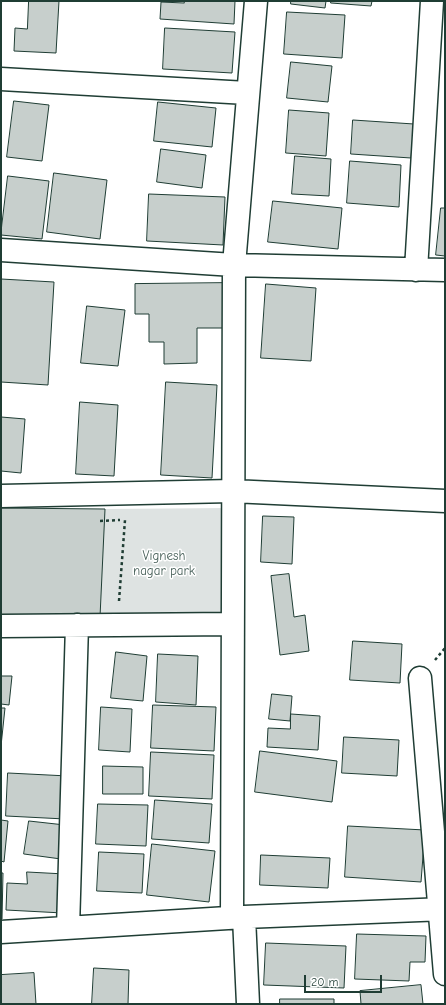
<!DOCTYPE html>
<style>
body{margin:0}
#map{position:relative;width:446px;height:1005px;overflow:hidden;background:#fff;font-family:"Comic Neue",sans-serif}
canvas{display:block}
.frame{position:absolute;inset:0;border:2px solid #1f3d34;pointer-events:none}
.scale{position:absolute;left:304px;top:975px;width:78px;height:18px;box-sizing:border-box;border:2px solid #1f3d34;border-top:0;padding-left:5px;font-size:12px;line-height:14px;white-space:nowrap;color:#1f3d34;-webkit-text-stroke:3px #fff;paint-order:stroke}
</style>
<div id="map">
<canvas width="446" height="1005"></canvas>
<div class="frame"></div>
<div class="scale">20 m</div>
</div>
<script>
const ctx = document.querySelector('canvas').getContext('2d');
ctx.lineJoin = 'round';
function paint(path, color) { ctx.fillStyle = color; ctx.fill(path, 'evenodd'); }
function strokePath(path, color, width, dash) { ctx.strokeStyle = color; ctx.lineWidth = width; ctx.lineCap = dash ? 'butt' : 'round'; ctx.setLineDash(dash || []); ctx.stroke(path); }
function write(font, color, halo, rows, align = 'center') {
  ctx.font = font + ' "Comic Neue",sans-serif'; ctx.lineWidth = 3; ctx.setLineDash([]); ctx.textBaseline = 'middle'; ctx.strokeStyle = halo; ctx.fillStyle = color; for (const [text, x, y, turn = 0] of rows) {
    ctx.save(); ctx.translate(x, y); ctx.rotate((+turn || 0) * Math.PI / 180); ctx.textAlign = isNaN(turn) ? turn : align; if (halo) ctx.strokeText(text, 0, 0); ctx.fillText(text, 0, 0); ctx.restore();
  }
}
paint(new Path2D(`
 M 226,508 L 225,618 L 100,617 L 105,509 Z`), '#dee3e2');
const building = new Path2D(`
 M 29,1 L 59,1 L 56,53 L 14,51 L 15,28 L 27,29 Z
 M 184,1 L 235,1 L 234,24 L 160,19 L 161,2 L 184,3 Z
 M 291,1 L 326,1 L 325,8 L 291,4 Z
 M 331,1 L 372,1 L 371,6 L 331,3 Z
 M 287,12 L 345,15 L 342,58 L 284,54 Z
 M 165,28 L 235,32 L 232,73 L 163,69 Z
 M 291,62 L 332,66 L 328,102 L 287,98 Z
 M 14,101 L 49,105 L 42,161 L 7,157 Z
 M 158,102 L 216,108 L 212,147 L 154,141 Z
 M 289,110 L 329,113 L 326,156 L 286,153 Z
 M 353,120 L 414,124 L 411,158 L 351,154 Z
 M 161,149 L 206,155 L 202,188 L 157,182 Z
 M 295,156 L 331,159 L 329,196 L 292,194 Z
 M 350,161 L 401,165 L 399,207 L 347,203 Z
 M 54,173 L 107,180 L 100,239 L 47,232 Z
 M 8,176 L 49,181 L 42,239 L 1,235 Z
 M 149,194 L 225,197 L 223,245 L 147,241 Z
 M 273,201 L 342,208 L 338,249 L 268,242 Z
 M 441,208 L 445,208 L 445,256 L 436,255 Z
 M 1,279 L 54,282 L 48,385 L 1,382 Z
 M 228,283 L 228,328 L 197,328 L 197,363 L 164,364 L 164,342 L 149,342 L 149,314 L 135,314 L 135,284 Z
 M 266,284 L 316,288 L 311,361 L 261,358 Z
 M 87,306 L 125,310 L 118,366 L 81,363 Z
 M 166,382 L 217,385 L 212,478 L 161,475 Z
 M 80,402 L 118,405 L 114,476 L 76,474 Z
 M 1,417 L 25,419 L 21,473 L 1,471 Z
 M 1,508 L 105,509 L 100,617 L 1,618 Z
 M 263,516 L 294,517 L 292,564 L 261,562 Z
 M 289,574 L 294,617 L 305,615 L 309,651 L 280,655 L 271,576 Z
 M 353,641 L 402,644 L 400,683 L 350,680 Z
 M 116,652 L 147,656 L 143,701 L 111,698 Z
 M 158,654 L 198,656 L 196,705 L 156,702 Z
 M 1,676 L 12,676 L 9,705 L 1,704 Z
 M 272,694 L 292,696 L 290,721 L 269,719 Z
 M 153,705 L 216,707 L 214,751 L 151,748 Z
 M 101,707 L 132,709 L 130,752 L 99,750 Z
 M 1,708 L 5,708 L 1,746 Z
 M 291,714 L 320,716 L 318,750 L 267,747 L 268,728 L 290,729 Z
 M 344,737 L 399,740 L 397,776 L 342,773 Z
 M 260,751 L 337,761 L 332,802 L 255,792 Z
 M 151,752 L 214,755 L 212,799 L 149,796 Z
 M 103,766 L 143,767 L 143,794 L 103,794 Z
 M 8,773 L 68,776 L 65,819 L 6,816 Z
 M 155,800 L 212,804 L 209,843 L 152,839 Z
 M 98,804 L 148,805 L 146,846 L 96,844 Z
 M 1,820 L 8,821 L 4,862 L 1,861 Z
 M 29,821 L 65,825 L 61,859 L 24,854 Z
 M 348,826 L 425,830 L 421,882 L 345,877 Z
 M 152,844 L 215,851 L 209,902 L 147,895 Z
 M 99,852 L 144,854 L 142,893 L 97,891 Z
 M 261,855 L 330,858 L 328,888 L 260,885 Z
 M 27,872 L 65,874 L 63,913 L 6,910 L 7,883 L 27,884 Z
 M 1,873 L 3,873 L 2,919 L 1,919 Z
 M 357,934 L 426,936 L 425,962 L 410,962 L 409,981 L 355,979 Z
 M 266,943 L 346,946 L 344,988 L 264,985 Z
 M 94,968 L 129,970 L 128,1004 L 92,1004 Z
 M 34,973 L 36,1004 L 1,1004 L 1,975 Z
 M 421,985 L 423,1004 L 361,1004 L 360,991 Z
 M 280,999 L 334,999 L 334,1004 L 280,1004 Z`);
paint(building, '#c7cfcc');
strokePath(building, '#1f3d34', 1);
const minor = new Path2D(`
 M 1,79 L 247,93
 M 1,250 L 234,265 L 445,270
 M 416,270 L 432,1
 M 1,496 L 232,491 L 445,501
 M 1,626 L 232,624
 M 420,678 L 445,974
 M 232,917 L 234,265 L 256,1
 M 244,917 L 248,1004
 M 68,928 L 77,625
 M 1,932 L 244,917 L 445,909`);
strokePath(minor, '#1f3d34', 25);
strokePath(new Path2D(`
 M 100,521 L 120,520
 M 119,601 L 125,520
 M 435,660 L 445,648`), '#1f3d34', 2.5, [3, 3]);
strokePath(minor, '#fff', 22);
write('13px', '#455e57', '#fff', [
 ["Vignesh",164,556],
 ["nagar park",164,571]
]);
</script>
